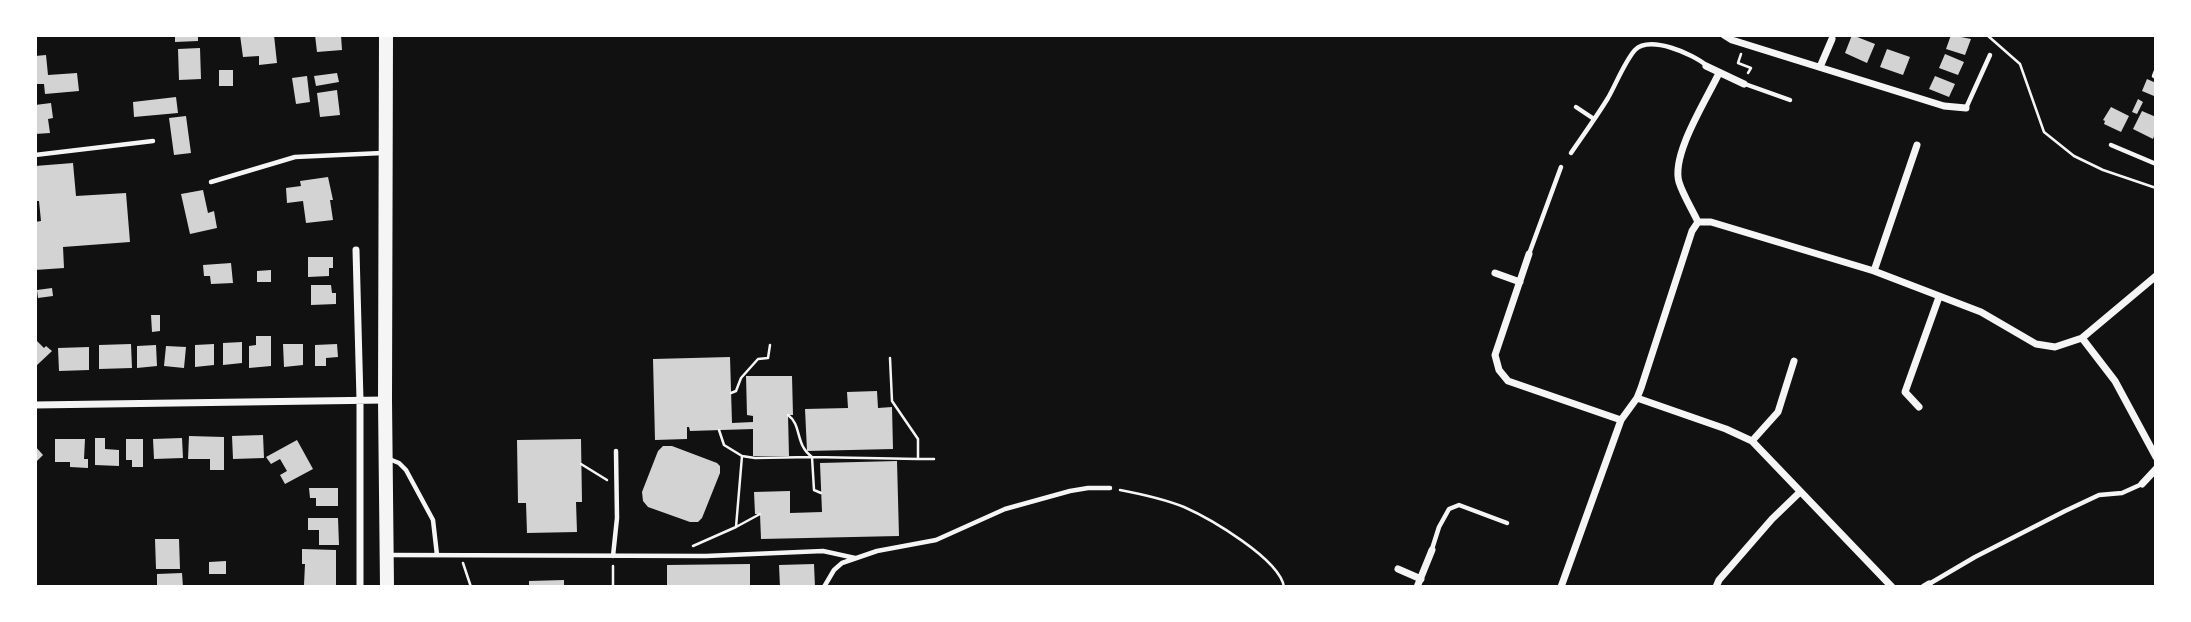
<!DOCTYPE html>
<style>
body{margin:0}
#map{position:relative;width:2191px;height:622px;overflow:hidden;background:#111;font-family:Barlow,sans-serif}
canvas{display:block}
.frame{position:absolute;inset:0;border:37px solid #fff;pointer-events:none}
</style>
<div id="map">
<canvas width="2191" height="622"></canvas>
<div class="frame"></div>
</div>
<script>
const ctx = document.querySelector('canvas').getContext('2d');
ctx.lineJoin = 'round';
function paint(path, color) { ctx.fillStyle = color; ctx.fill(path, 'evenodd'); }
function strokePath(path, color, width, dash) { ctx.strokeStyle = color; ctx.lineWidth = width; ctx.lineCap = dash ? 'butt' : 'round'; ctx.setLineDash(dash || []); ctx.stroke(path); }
paint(new Path2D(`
 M 175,35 L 198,35 L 198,41 L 175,42 Z
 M 240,35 L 274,35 L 277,63 L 259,65 L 259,56 L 243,57 Z
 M 315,35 L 341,35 L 342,50 L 317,52 Z
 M 1852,35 L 1875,44 L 1867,63 L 1845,53 Z
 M 1951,35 L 1971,39 L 1965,55 L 1946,49 Z
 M 200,48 L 201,79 L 179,80 L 178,49 Z
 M 1887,49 L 1910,57 L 1903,75 L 1880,67 Z
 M 1945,54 L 1964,62 L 1958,75 L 1939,68 Z
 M 46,55 L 48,75 L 77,73 L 79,91 L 45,94 L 44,84 L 35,84 L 35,56 Z
 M 219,70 L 233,70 L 233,86 L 219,86 Z
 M 337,73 L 339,82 L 316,86 L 314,76 Z
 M 307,76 L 310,102 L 296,104 L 292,78 Z
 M 1935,76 L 1955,84 L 1949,97 L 1929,89 Z
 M 2147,79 L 2156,83 L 2154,96 L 2142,91 Z
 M 337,90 L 340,115 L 320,117 L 317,93 Z
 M 176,97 L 178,113 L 134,117 L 133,102 Z
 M 2138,99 L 2143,102 L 2137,114 L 2132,112 Z
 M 51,103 L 53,118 L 48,119 L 50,133 L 35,134 L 35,105 Z
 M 2111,107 L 2129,116 L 2121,132 L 2104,124 L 2105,121 L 2103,120 Z
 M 2142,111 L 2156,117 L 2156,131 L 2153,139 L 2133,129 Z
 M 186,116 L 191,153 L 174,155 L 169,118 Z
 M 73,163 L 76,196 L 126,193 L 130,242 L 63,247 L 64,268 L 35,270 L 35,222 L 41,221 L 39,201 L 35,201 L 35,166 Z
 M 328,177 L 333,200 L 330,200 L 333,220 L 306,223 L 303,201 L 287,203 L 286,188 L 301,186 L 300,181 Z
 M 203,190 L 208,213 L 214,211 L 217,228 L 190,234 L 181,194 Z
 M 308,257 L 333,257 L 333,268 L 329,268 L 329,276 L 308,277 Z
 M 231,263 L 233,283 L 211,284 L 210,276 L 204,276 L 203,265 Z
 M 271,270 L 271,282 L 257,282 L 257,271 Z
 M 311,285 L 331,285 L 332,293 L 336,293 L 336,304 L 311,305 Z
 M 52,288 L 53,296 L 38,298 L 37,290 Z
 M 151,315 L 160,315 L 160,331 L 152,332 Z
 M 256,336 L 271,336 L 271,366 L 249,368 L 249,346 L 256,345 Z
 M 35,339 L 44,348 L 46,346 L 52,351 L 35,367 Z
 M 242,342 L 242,363 L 223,365 L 223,343 Z
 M 131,344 L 132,368 L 99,369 L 99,345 Z
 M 214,344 L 214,365 L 195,367 L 195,345 Z
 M 283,344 L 303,344 L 303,365 L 284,367 Z
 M 337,344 L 338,357 L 326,358 L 326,366 L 315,366 L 315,345 Z
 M 156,345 L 157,366 L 137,368 L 137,346 Z
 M 166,346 L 186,347 L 184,368 L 164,366 Z
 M 89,347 L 89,370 L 59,371 L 58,348 Z
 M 730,357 L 732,423 L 753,422 L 753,416 L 747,415 L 746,376 L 792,376 L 793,415 L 788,415 L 789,456 L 753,456 L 753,429 L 690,431 L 689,427 L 687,427 L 687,439 L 655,440 L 653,359 Z
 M 877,391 L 878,408 L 892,407 L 893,449 L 807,451 L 805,409 L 848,408 L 847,392 Z
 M 263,435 L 264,458 L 233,459 L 232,436 Z
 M 189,436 L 224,437 L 224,470 L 210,470 L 210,459 L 188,459 Z
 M 95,438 L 105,438 L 105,449 L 119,450 L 119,466 L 95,465 Z
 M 182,438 L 183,458 L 154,459 L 153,439 Z
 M 55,439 L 85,439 L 84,459 L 88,459 L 88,468 L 70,467 L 70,462 L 55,462 Z
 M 126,439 L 143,439 L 143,467 L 132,467 L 132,460 L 126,460 Z
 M 581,439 L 582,502 L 576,502 L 577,532 L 527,533 L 526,503 L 518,503 L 517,440 Z
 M 297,440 L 313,469 L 285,484 L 280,475 L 287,471 L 280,459 L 271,464 L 266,457 Z
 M 35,446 L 43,455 L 35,463 Z
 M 663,446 L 672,446 L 717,463 L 720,466 L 720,473 L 702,518 L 698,522 L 690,522 L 648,507 L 643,501 L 642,492 L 658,451 Z
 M 897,461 L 899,536 L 761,539 L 760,514 L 755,514 L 754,492 L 790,491 L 790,513 L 822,512 L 820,463 Z
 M 309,488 L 338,488 L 338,506 L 316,506 L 316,498 L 310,498 Z
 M 308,518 L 338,518 L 339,545 L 319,545 L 319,530 L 308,530 Z
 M 155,539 L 179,539 L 180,569 L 156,569 Z
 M 302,549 L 336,550 L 336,586 L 304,585 L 305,564 L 302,564 Z
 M 226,561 L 226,574 L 209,574 L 209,562 Z
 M 750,564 L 750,587 L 667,587 L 667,565 Z
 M 814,564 L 815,587 L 780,587 L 779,565 Z
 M 182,573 L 183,587 L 157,587 L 157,574 Z
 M 564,580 L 564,587 L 529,587 L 529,581 Z`), '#d3d3d3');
strokePath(new Path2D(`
 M 1987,35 L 2020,64 L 2044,132 L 2074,156 L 2103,170 L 2156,188
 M 1741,54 L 1738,63 L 1751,68 L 1748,73
 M 731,393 L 736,391 L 741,378 L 758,359 L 768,358 L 770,345
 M 788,415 C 802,425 795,445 812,457 L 918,459 L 918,439 L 892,401 L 890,358
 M 742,456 L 755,458 L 812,457 L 814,490 L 821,493
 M 918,459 L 934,459
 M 581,464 L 607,480
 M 1120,490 C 1141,494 1164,499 1184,507 C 1209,518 1280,559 1284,587
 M 736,527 L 760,514
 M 693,546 L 736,527 L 742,456 L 724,445 L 719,430
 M 463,563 L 471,587
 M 613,587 L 613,566`), '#f5f5f5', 2.5);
strokePath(new Path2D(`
 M 2154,76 L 2156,71
 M 1745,84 L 1790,100
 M 1576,107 L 1594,119
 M 1966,108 L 1990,55
 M 2111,145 L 2156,164
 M 1571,153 C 1584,134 1597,116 1608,98 C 1616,84 1625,61 1635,50 C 1650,35 1693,54 1706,65
 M 35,155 L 153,141
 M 211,182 L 295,157 L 382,153
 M 1529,254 L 1561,167
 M 389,459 L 399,463 L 406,470 L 433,520 L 437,555
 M 1432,549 L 1439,527 L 1449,509 L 1459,505 L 1507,523
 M 391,555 L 706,556 L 823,551 L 855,558
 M 613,556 L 617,518 L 616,451
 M 1929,584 L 1975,557 L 2065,511 L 2099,495 L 2122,493 L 2142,484
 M 824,587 L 834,570 L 842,563 L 877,551 L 936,540 L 1005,509 L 1070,491 L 1088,488 L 1110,488`), '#f5f5f5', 4.5);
strokePath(new Path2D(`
 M 1724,35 L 1732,40 L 1944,106 L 1966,108
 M 1706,66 L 1744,84
 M 1820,67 L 1832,39
 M 1698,222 C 1692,209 1683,195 1679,182 C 1671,154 1707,99 1719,73
 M 356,250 L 360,400 L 360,587
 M 1529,254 L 1495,355 L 1499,370 L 1508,381 L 1621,420
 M 1874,271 L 1917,145
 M 1495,273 L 1520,282
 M 2082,338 L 2115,381 L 2156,457
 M 1637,398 L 1726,429 L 1752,441 L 1892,587
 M 35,405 L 385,400
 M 1919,407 L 1905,392 L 1939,297
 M 1752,441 L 1778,412 L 1794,361
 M 2142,484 L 2156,469
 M 1398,569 L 1421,579
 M 1417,587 L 1432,550
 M 1561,587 L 1621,420 L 1637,398 L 1641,388 L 1692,231 L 1698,222 L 1711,222 L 1874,271 L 1981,312 L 2036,344 L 2055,347 L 2082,338 L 2156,276
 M 1716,587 L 1719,580 L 1772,519 L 1800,492
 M 1924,587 L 1929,584`), '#f5f5f5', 7);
strokePath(new Path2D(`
 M 386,35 L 385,400 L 387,587`), '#f5f5f5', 14);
</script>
